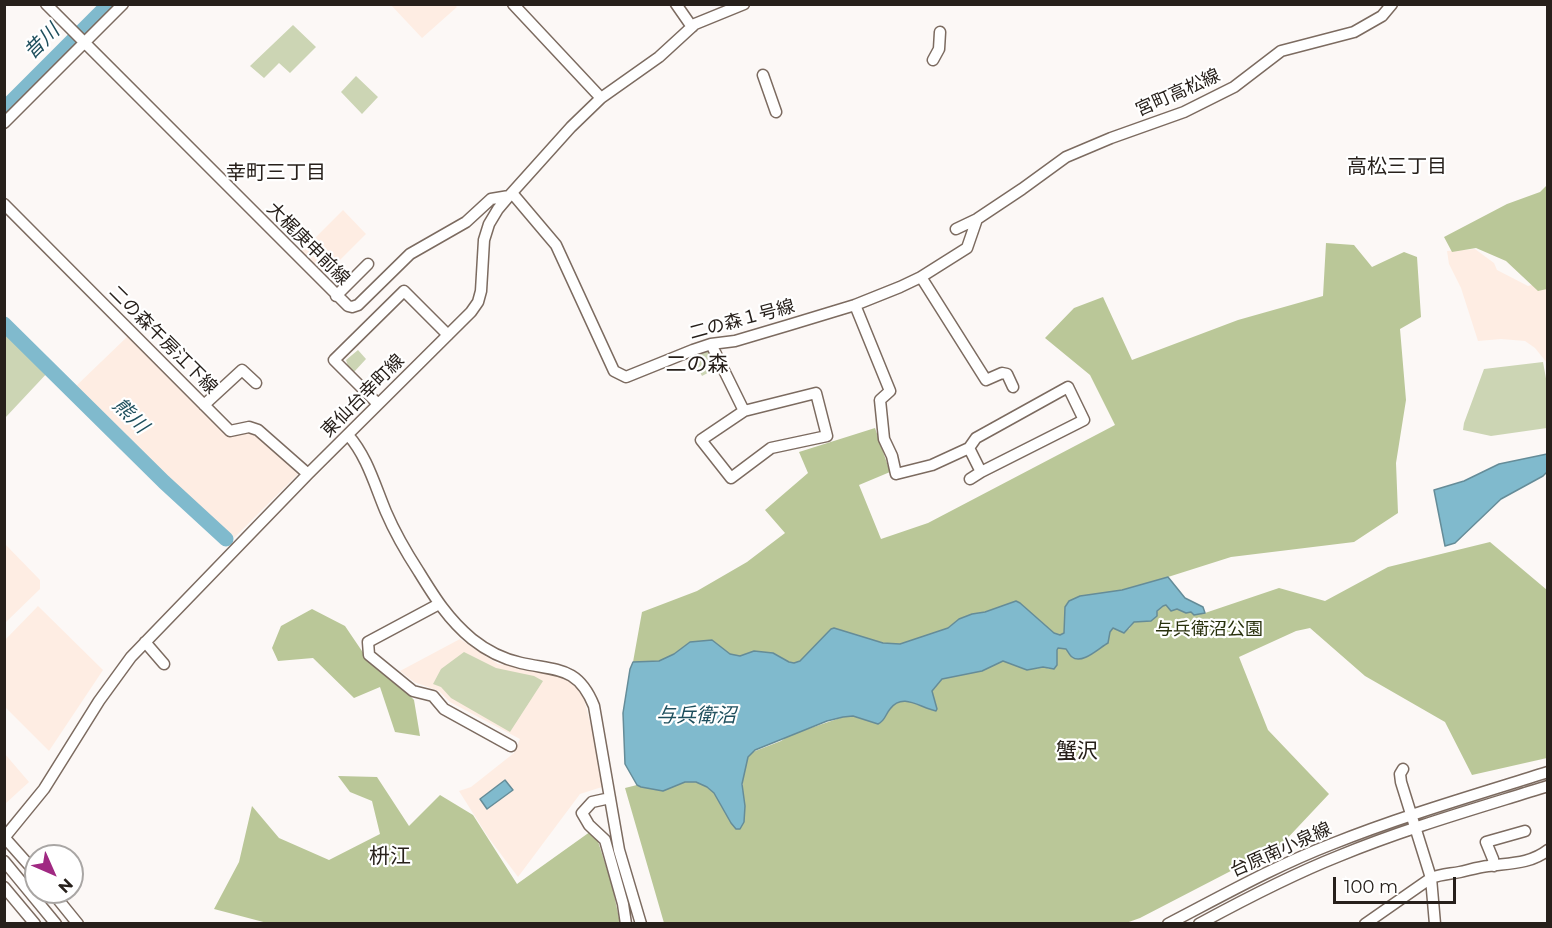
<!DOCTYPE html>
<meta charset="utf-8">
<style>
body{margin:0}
#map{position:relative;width:1552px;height:928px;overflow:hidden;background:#fcf8f6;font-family:Montserrat,sans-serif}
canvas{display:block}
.frame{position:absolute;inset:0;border:6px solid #27201b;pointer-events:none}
.north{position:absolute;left:24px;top:844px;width:60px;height:60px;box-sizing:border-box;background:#fff;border:2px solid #a9a6a4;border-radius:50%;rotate:135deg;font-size:16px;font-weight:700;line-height:24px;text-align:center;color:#27201b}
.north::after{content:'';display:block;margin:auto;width:21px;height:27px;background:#a02982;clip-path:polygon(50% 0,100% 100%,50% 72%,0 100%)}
.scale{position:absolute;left:1333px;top:877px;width:123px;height:27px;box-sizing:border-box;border:3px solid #27201b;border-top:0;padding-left:8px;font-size:18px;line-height:21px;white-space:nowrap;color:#27201b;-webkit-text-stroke:4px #fff;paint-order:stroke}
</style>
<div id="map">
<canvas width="1552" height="928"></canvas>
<div class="frame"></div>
<div class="north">N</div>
<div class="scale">100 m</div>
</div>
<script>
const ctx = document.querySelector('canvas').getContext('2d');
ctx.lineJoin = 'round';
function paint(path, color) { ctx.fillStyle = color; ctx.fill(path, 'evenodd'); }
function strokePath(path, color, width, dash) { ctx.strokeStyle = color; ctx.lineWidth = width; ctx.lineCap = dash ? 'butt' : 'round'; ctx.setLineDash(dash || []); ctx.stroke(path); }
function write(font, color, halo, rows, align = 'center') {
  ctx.font = font + ' Montserrat,"Noto Sans JP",sans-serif'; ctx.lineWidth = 4.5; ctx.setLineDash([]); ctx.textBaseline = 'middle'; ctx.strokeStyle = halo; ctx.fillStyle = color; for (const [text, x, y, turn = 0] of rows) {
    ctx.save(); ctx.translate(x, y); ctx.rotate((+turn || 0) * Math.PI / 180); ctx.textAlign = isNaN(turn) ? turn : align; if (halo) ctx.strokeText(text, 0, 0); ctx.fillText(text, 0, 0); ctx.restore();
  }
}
paint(new Path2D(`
 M 454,4 L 457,7 L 422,38 L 391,5 Z
 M 343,210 L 366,234 L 323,277 L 300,253 Z
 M 1475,249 L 1494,263 L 1497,270 L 1528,286 L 1547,281 L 1547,363 L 1535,348 L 1525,341 L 1501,339 L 1478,341 L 1461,288 L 1449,264 L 1447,251 Z
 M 129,335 L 233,435 L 248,432 L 259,436 L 298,474 L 231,541 L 75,387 Z
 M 5,544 L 40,580 L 40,589 L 5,623 Z
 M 38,606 L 103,670 L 49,751 L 5,707 L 5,640 Z
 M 460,639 L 498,664 L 561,674 L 574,682 L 582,692 L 594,737 L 602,787 L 580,794 L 518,877 L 488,837 L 459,791 L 471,787 L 514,753 L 520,739 L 450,702 L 439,691 L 414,682 L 400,671 Z
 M 5,754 L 29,782 L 5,804 L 4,804 Z`), '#feede3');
paint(new Path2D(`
 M 293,25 L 316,47 L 290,73 L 279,63 L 264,78 L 250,66 Z
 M 356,76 L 378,97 L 362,114 L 341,92 Z
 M 4,326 L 50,370 L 5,418 L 4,418 Z
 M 358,350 L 366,359 L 354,372 L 348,366 L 346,360 Z
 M 712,351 L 717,368 L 702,376 L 691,355 Z
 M 1543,362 L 1547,384 L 1547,428 L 1491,436 L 1463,430 L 1464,423 L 1484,369 Z
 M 464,652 L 496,668 L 534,676 L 543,681 L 510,732 L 451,698 L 441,687 L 433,684 L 441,669 Z`), '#ccd5b4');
paint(new Path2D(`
 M 1547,185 L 1547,289 L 1538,291 L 1506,261 L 1476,248 L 1452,252 L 1444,237 L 1507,204 L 1540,192 Z
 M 1326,243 L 1354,245 L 1372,267 L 1404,252 L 1417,257 L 1421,317 L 1400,329 L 1406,400 L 1396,463 L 1398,513 L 1354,542 L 1231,557 L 1168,577 L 1122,590 L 1080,596 L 1070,601 L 1067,604 L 1064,633 L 1060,635 L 1054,633 L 1020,603 L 1016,601 L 985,612 L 972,614 L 959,619 L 948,628 L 900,644 L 883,643 L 834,628 L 800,661 L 794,663 L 789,662 L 773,653 L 754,651 L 740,656 L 730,654 L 690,642 L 674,654 L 659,661 L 633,662 L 642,612 L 697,591 L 747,562 L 785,533 L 765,510 L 808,473 L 799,452 L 875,428 L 890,472 L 859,485 L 881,539 L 928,523 L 1115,425 L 1090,375 L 1045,338 L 1074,308 L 1103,297 L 1132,360 L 1238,320 L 1323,296 Z
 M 1490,542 L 1547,590 L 1547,758 L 1472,775 L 1445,722 L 1365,676 L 1310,628 L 1296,631 L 1239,657 L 1268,730 L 1329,794 L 1281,845 L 1140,918 L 1126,923 L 664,923 L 625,788 L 637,785 L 641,787 L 663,791 L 685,782 L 696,782 L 707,787 L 714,793 L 731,823 L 744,822 C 745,800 738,773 750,753 L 781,741 L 790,735 L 843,717 L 853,716 L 878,724 C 885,721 885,715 890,709 C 903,692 920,708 936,711 L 932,691 L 942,679 L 982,671 L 1003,661 L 1034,669 L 1043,667 L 1051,669 L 1057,665 L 1057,650 L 1058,648 L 1066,648 L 1072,658 L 1107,643 L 1110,632 L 1113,628 L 1119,631 L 1129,629 L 1134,622 L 1151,621 C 1155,615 1158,607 1166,605 L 1186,613 L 1191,612 L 1195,615 L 1205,613 L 1279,588 L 1325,601 L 1388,567 Z
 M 312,609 L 345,626 L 366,657 L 396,681 L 414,700 L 420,736 L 395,732 L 380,687 L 354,698 L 313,658 L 278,661 L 272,648 L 281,626 Z
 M 338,776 L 377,777 L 409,826 L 440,795 L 473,815 L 517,884 L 594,829 L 612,885 L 620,923 L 271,924 L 214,909 L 239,862 L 252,806 L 279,838 L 329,860 L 380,834 L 372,801 L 350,792 Z`), '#bac798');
const water = new Path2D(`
 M 1547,454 L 1547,472 L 1543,476 L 1501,499 L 1455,543 L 1445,546 L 1434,490 L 1464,481 L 1499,464 Z
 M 1168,577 L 1185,598 L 1203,607 L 1205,613 L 1194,615 L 1191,612 L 1186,613 L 1177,609 L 1171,611 L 1166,605 L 1163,606 L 1157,611 L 1157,616 L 1151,621 L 1134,622 L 1124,633 L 1113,628 L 1110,632 L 1108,643 C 1099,648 1082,665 1072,657 C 1070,656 1067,650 1066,649 L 1058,648 L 1057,650 L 1057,665 L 1054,669 L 1043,667 L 1027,670 L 1003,661 L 982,671 L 942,679 L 932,691 L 937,709 L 936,711 C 920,708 903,692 890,709 C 885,715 885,721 878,724 L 853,716 L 843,717 L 827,721 L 755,750 L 748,757 L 742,784 L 745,806 L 744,822 L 740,829 L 736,829 L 731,823 L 714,793 L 707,787 L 696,782 L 685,782 L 663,791 L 641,787 L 637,785 L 625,764 L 623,713 L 630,669 L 633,662 L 659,661 L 674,654 L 690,642 L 712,640 L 730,654 L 740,656 L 754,651 L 773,653 L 789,662 L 794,663 L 800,661 L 831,629 L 834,628 L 883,643 L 900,644 L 948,628 L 959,619 L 972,614 L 985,612 L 1016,601 L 1020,603 L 1054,633 L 1060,635 L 1064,633 L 1065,607 L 1069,601 L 1080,596 L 1122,590 Z
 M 505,780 L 513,790 L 487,809 L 480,799 Z`);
paint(water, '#80bacd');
strokePath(water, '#658c98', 1.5);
strokePath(new Path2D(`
 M 4,109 L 109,4
 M 4,324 L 164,482 L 226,539`), '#80bacd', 15);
const minor = new Path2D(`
 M 46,4 L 348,306 L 352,307 L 358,305 L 410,254 L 466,222 L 491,199 L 509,196
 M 513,4 L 601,98
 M 676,4 L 692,27
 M 933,60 L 939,49 L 940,32
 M 763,75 L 776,112
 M 4,123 L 123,4
 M 512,193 L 556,245 L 614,371 L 626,377 L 693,350 L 711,344 L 735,341 L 789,325 L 855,305 L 900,287 L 921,277 L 967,248 L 977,219
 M 4,204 L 230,431 L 249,427 L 258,430 L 308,474
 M 956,229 L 977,219 L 1022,189 L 1066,157 L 1111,138 L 1184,112 L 1234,87 L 1281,51 L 1354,32 L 1382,16 L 1392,4
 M 921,277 L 986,380 L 1002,373 L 1007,374 L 1013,387
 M 336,296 L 368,264
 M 855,305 L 890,391 L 880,400 L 884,439 L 892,456 L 896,474 L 932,465 L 969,448 L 976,438 L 1068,387 L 1084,420 L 981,472 L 969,448
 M 711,344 L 744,411 L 816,393 L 827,436 L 771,448 L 731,478 L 701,440 L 744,411
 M 378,404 L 334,360 L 404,291 L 448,335
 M 204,405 L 242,370 L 256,383
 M 348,435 C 367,456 375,486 386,512 C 395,533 406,552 419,572 C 435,598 448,619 472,639 C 487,651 503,659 521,663 C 557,671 578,666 594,706 L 619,850 L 641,924
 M 970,479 L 981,472
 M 439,604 L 368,642 L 369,655 L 413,691 L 433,696 L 444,709 L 511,746
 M 145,642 L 164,664
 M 1403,769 L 1400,774 L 1401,782 L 1431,878 L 1435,924
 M 610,798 L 592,802 L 582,813 L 589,825 L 605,840 L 623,904 L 626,924
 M 4,837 L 36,873
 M 4,838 L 44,789 L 99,701 L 131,657 L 308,474 L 471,312 L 478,302 L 481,291 L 484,240 L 489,224 L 498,209 L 509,196 L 571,127 L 601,98 L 659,57 L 695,24 L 744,4
 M 4,861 L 56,924
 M 1494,866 L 1493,859 L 1486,842 L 1525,831
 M 4,887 L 35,924
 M 52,892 L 78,924
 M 1168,924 C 1222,896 1275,866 1332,844 C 1402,816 1475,795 1548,772
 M 1199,924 C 1245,899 1291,875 1339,856 C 1407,828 1478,808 1548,786
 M 1365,924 L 1431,878 C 1441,874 1450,874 1460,872 C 1469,870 1479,867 1488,866 C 1510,863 1530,864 1548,850`);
strokePath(minor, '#7c6b60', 13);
strokePath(minor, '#fff', 10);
write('18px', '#27201b', '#fff', [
 ["宮町高松線",1178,93,-24],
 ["大梶庚申前線",308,244,45],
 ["二の森１号線",742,320,-15],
 ["二の森午房江下線",163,340,45],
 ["東仙台幸町線",363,396,-45],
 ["台原南小泉線",1281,850,-24]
]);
write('18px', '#28300c', '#fff', [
 ["与兵衛沼公園",1209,630]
]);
write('italic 20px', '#1e4f5d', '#fff', [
 ["昔川",42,42,-45],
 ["熊川",130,416,44],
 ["与兵衛沼",696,716]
]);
write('20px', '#27201b', '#fff', [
 ["高松三丁目",1397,167],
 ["幸町三丁目",276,173]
]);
write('21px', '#27201b', '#fff', [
 ["二の森",697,365],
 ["蟹沢",1077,752],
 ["枡江",390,857]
]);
</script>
